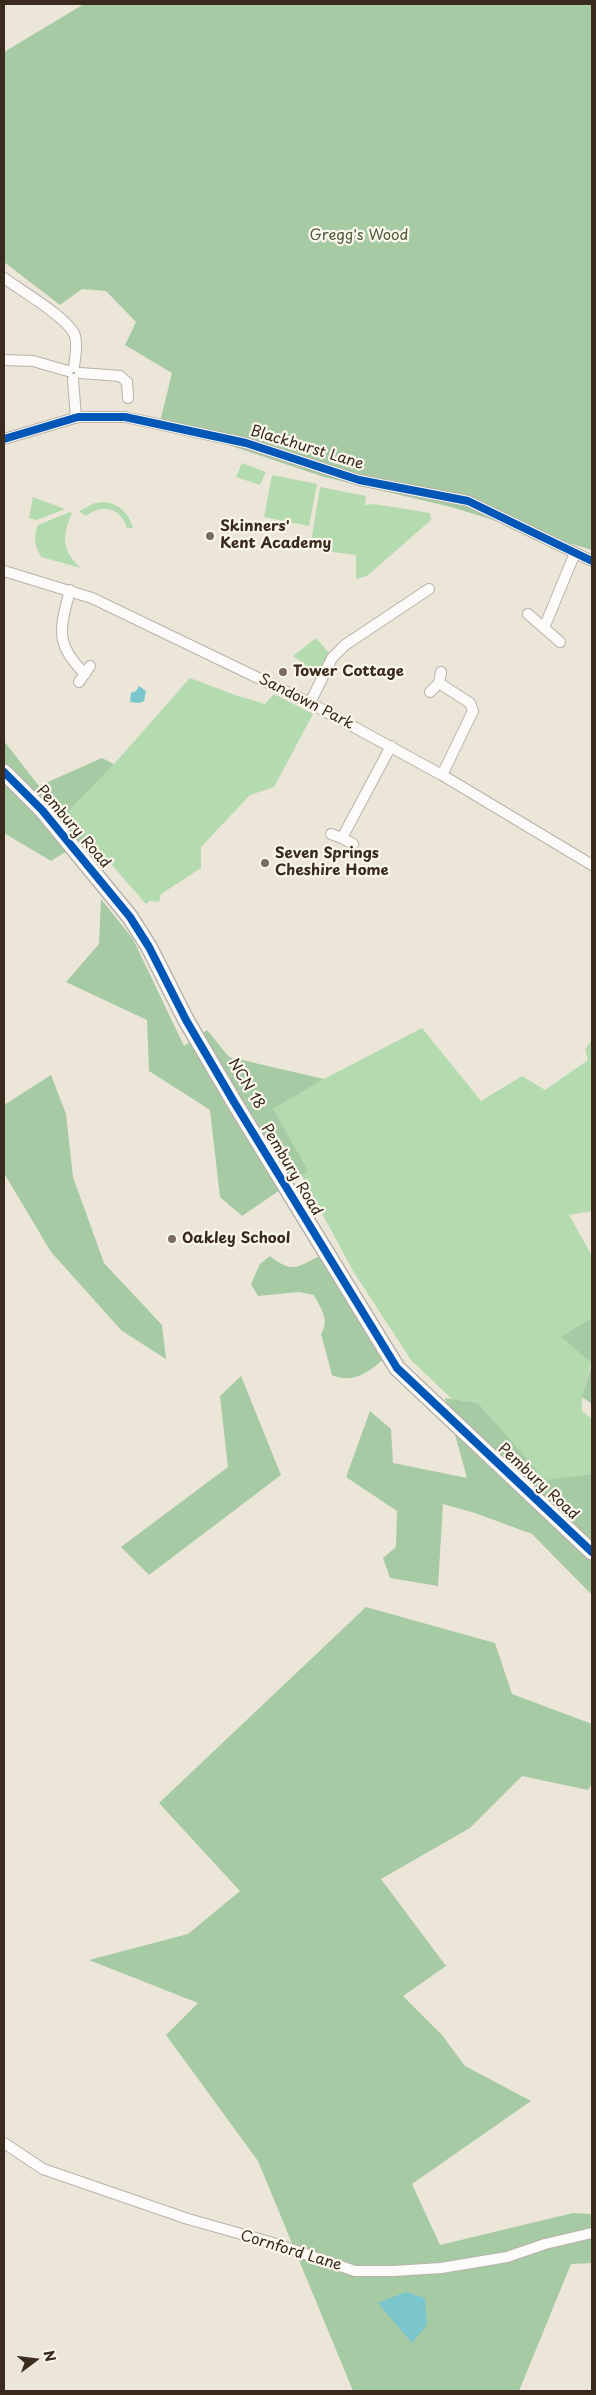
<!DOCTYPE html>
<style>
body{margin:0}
#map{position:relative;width:596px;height:2395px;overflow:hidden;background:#ece6d9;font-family:"Playpen Sans",sans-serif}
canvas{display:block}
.frame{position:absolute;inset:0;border:5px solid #3b2a1e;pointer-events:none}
.north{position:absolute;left:10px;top:2335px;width:50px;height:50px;-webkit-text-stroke:4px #fbf7ec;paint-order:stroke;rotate:75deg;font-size:14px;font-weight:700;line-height:20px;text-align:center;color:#3b2a1e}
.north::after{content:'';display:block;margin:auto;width:18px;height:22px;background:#3b2a1e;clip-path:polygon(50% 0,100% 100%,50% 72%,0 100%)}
</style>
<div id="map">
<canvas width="596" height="2395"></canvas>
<div class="frame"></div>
<div class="north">N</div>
</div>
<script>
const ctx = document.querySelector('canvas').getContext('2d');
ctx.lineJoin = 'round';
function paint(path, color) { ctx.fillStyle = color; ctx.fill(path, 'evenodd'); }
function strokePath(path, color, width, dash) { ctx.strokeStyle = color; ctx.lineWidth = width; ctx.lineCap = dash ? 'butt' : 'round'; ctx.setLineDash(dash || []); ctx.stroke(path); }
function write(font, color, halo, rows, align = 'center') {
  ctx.font = font + ' "Playpen Sans",sans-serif'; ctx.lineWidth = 4.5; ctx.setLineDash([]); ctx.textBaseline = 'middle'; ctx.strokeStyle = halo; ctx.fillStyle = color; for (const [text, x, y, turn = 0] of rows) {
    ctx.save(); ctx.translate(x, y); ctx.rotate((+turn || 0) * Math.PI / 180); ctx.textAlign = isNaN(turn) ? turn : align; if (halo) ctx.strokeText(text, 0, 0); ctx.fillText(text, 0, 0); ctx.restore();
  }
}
paint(new Path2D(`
 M 242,463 L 266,472 L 260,485 L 236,477 Z
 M 272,475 L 317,484 L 309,526 L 264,517 Z
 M 320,487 L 366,496 L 365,505 L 374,504 L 430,513 L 431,520 L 367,576 L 356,579 L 356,555 L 310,549 Z
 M 33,497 L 65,509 L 37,520 L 29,518 Z
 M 104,502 C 120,504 129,513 133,528 L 127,528 C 121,508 102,503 86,516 L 79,511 L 95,503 Z
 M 70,512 L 72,513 C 62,536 61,550 81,568 L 41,557 C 35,547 33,536 38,525 Z
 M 316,638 L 329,653 L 315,679 L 303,663 L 293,656 Z
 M 190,678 L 235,695 L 265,704 L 274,694 L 313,714 L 274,787 L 250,795 L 201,847 L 201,868 L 161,894 L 159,902 L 150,901 L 146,904 L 88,838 L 69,811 L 114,764 Z
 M 422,1028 L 481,1101 L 522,1076 L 545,1090 L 588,1060 L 585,1050 L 592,1039 L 592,1211 L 569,1215 L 592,1256 L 592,1360 L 582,1397 L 582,1411 L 592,1419 L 592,1474 L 545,1481 L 478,1403 L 452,1399 L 411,1360 L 353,1271 L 303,1178 L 273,1109 L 324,1079 Z`), '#b4daaf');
paint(new Path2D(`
 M 84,4 L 592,4 L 592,550 L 451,507 L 324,477 L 160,422 L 172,373 L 125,345 L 136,322 L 106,291 L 82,289 L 60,305 L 4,262 L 4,52 Z
 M 4,741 L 39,786 L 102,758 L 114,764 L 69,811 L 88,838 L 51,861 L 4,833 Z
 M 101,899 L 133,939 L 184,1046 L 207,1030 L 229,1057 L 324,1079 L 273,1109 L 308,1171 L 242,1216 L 220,1197 L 210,1110 L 149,1071 L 147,1020 L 66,982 L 99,944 Z
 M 51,1075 L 66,1114 L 73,1177 L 104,1263 L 162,1325 L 166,1359 L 122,1331 L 51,1252 L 4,1173 L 4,1105 Z
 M 326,1253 L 388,1355 C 372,1370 354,1385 332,1375 L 321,1334 C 330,1320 321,1309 314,1295 L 299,1292 L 258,1296 L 251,1284 L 260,1264 L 270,1256 C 295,1276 299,1265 326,1253 Z
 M 592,1318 L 592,1404 L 582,1397 L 592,1363 L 561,1337 Z
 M 241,1376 L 281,1475 L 149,1575 L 121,1547 L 228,1467 L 220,1396 Z
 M 445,1398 L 478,1403 L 545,1480 L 592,1474 L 592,1595 L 532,1534 L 475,1513 L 443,1504 L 438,1586 L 390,1578 L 383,1558 L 396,1547 L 397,1511 L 346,1477 L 370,1411 L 391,1429 L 393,1463 L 467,1478 Z
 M 366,1607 L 495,1643 L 512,1694 L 592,1724 L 592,1784 L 588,1790 L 522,1776 L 470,1828 L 381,1879 L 446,1966 L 403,1996 L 442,2035 L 465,2066 L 531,2101 L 412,2184 L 440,2245 L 573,2213 L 592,2214 L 592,2263 L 571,2264 L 519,2391 L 353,2391 L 258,2161 L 166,2035 L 198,2003 L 89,1960 L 188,1934 L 240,1891 L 159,1803 Z`), '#a6caa4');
paint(new Path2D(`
 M 139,686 L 146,691 L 144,701 L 139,703 L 130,702 L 131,693 L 136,691 Z
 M 406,2292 L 425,2298 L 427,2325 L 412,2343 L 378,2303 Z`), '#7bc5cc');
const minor = new Path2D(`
 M 4,278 C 20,290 70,319 75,336 C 78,346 75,357 74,367
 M 4,360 L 33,361 L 68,371
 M 80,373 L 120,376 L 127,382 L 128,398
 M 73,379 L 76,418
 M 4,439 L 78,417 L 125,417 L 246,443 L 359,480 L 468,501 L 592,561
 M 4,571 L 92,598 L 310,703 L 442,775 L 592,865
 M 70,590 C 60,629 54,643 85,674
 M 528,614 L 560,642
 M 544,628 L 575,553
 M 79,682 L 90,666
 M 439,683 L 441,672
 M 430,692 L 439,683 L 470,703 L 473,711 L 442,775
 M 310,703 L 332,658 L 345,645 L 429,589
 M 331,834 L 342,838
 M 353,844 L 342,838 L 391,746
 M 4,2143 L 43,2169 L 188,2219 L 273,2243 L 355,2271 L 393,2271 L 441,2268 L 507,2257 L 545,2244 L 592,2233`);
const primary = new Path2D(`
 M 4,772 L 42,810 L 130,917 L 149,947 L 186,1020 L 234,1102 L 397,1368 L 592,1552`);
strokePath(minor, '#b8b3a9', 12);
strokePath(primary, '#b8b3a9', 18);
strokePath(minor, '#fcfbf9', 10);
strokePath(primary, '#fcfbf9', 15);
strokePath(new Path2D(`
 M 4,439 L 78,417 L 125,417 L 246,443 L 359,480 L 468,501 L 592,561
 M 4,772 L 42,810 L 130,917 L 149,947 L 186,1020 L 234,1102 L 397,1368 L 592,1552`), '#0057b8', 8);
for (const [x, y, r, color] of [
 [210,536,5,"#796c5f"],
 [283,672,5,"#796c5f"],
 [265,863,5,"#796c5f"],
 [172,1239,5,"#796c5f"]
]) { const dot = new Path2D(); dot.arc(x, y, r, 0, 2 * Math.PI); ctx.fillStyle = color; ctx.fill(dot); strokePath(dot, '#fbf7ec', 2); }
write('15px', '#525c3f', '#fbf7ec', [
 ["Gregg's Wood",359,236]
]);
write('15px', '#3b2a1e', '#fbf7ec', [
 ["Blackhurst Lane",307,448,17],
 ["Sandown Park",306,702,27],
 ["Pembury Road",73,827,49],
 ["NCN 18",246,1084,59],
 ["Pembury Road",291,1170,59],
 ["Pembury Road",538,1482,43],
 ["Cornford Lane",291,2251,17]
]);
write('bold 15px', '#3b2a1e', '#fbf7ec', [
 ["Skinners'",220,527],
 ["Kent Academy",220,544],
 ["Tower Cottage",293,672],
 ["Seven Springs",275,854],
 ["Cheshire Home",275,871],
 ["Oakley School",182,1239]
], 'left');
</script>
